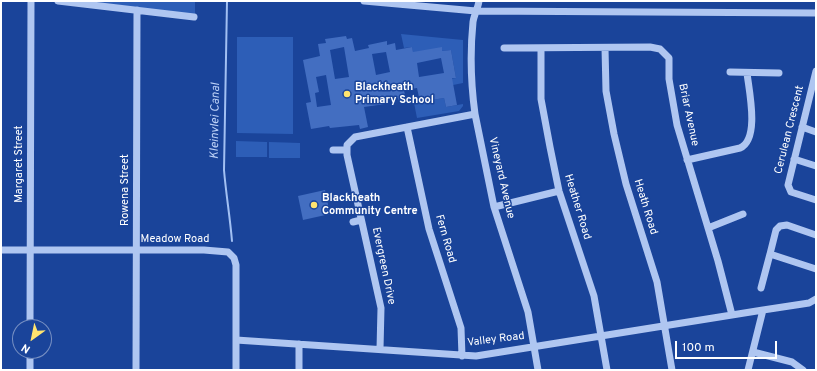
<!DOCTYPE html>
<style>
body{margin:0}
#map{position:relative;width:817px;height:371px;overflow:hidden;background:#1a449a;font-family:Overpass,sans-serif}
canvas{display:block}
.frame{position:absolute;inset:0;border:2px solid #fff;pointer-events:none}
.north{position:absolute;left:12px;top:319px;width:40px;height:40px;box-sizing:border-box;background:#1a449a;border:1px solid #768fc2;border-radius:50%;rotate:213deg;font-size:11px;font-weight:700;line-height:16px;text-align:center;color:#fff}
.north::after{content:'';display:block;margin:auto;width:14px;height:18px;background:#ffe46f;clip-path:polygon(50% 0,100% 100%,50% 72%,0 100%)}
.scale{position:absolute;left:675px;top:341px;width:102px;height:18px;box-sizing:border-box;border:2px solid #fff;border-top:0;padding-left:5px;font-size:12px;line-height:14px;white-space:nowrap;color:#fff;-webkit-text-stroke:3px #1a449a;paint-order:stroke}
</style>
<div id="map">
<canvas width="817" height="371"></canvas>
<div class="frame"></div>
<div class="north">N</div>
<div class="scale">100 m</div>
</div>
<script>
const ctx = document.querySelector('canvas').getContext('2d');
ctx.lineJoin = 'round';
function paint(path, color) { ctx.fillStyle = color; ctx.fill(path, 'evenodd'); }
function strokePath(path, color, width, dash) { ctx.strokeStyle = color; ctx.lineWidth = width; ctx.lineCap = dash ? 'butt' : 'round'; ctx.setLineDash(dash || []); ctx.stroke(path); }
function write(font, color, halo, rows, align = 'center') {
  ctx.font = font + ' Overpass,sans-serif'; ctx.lineWidth = 3; ctx.setLineDash([]); ctx.textBaseline = 'middle'; ctx.strokeStyle = halo; ctx.fillStyle = color; for (const [text, x, y, turn = 0] of rows) {
    ctx.save(); ctx.translate(x, y); ctx.rotate((+turn || 0) * Math.PI / 180); ctx.textAlign = isNaN(turn) ? turn : align; if (halo) ctx.strokeText(text, 0, 0); ctx.fillText(text, 0, 0); ctx.restore();
  }
}
paint(new Path2D(`
 M 76,1 L 195,1 L 195,15 Z
 M 401,34 L 463,40 L 463,83 L 448,86 L 448,79 L 456,78 L 451,50 L 442,51 L 442,48 L 413,54 L 412,47 L 404,48 Z
 M 237,37 L 293,37 L 293,134 L 237,133 Z
 M 444,98 L 446,107 L 463,104 L 463,106 L 459,111 L 417,118 L 414,103 Z
 M 236,141 L 267,142 L 267,157 L 236,157 Z
 M 269,142 L 300,143 L 300,158 L 269,158 Z`), '#2d5eb7');
strokePath(new Path2D(`
 M 227,1 L 224,170 C 226,194 230,217 232,241`), '#a2c0f3', 2);
paint(new Path2D(`
 M 346,36 L 347,39 L 352,38 L 355,51 L 369,48 L 368,45 L 387,41 L 387,45 L 395,43 L 396,50 L 412,47 L 413,52 L 442,47 L 442,51 L 451,50 L 456,78 L 452,78 L 457,105 L 446,107 L 444,98 L 420,102 L 417,88 L 404,90 L 406,100 L 399,101 L 398,98 L 384,100 L 385,104 L 364,107 L 368,127 L 360,129 L 359,125 L 330,128 L 329,126 L 311,129 L 306,103 L 311,102 L 303,60 L 320,56 L 318,44 L 326,43 L 325,39 ZM 344,47 L 349,77 L 335,79 L 330,50 ZM 386,52 L 390,72 L 376,75 L 372,54 ZM 441,58 L 444,73 L 419,77 L 417,63 ZM 326,75 L 331,105 L 317,107 L 315,93 L 319,92 L 316,77 Z
 M 325,190 L 330,214 L 303,220 L 298,196 Z`), '#436ec1');
strokePath(new Path2D(`
 M 58,1 L 194,17
 M 364,1 L 476,11 L 816,13
 M 479,1 C 478,8 474,15 473,22 C 470,52 471,85 475,114 L 494,207 L 528,312 L 538,370
 M 504,48 L 650,47 L 660,49 L 669,58 L 669,79 L 677,125 L 718,261 L 732,315
 M 605,48 L 606,91 L 614,134 L 626,184 L 657,282 L 672,370
 M 541,49 L 541,99 L 550,147 L 559,191 L 594,296 L 607,370
 M 816,71 L 788,185 L 791,192 L 816,200
 M 730,72 L 779,73
 M 407,127 L 429,229 L 461,328 L 462,356
 M 802,127 L 816,132
 M 333,150 L 346,150
 M 794,159 L 816,166
 M 687,160 L 740,148 C 760,139 749,91 747,73
 M 494,207 L 559,191
 M 353,222 L 361,220
 M 708,228 L 743,214
 M 816,235 L 787,225 L 780,226 L 776,230 L 770,254 L 816,269
 M 1,250 L 204,250 L 228,252 L 234,258 L 236,265 L 236,370
 M 761,288 L 770,254
 M 30,327 L 31,1
 M 236,340 L 476,356 L 763,310
 M 299,344 L 299,370
 M 380,349 L 381,308 L 347,155 L 347,145 L 355,137 L 475,114
 M 753,352 L 792,362 L 803,370
 M 30,370 L 30,351
 M 136,370 L 137,10
 M 748,370 L 763,310 L 809,303 L 816,299`), '#afc6f1', 7);
for (const [x, y, r, color] of [
 [347,94,4,"#ffe46f"],
 [314,205,4,"#ffe46f"]
]) { const dot = new Path2D(); dot.arc(x, y, r, 0, 2 * Math.PI); ctx.fillStyle = color; ctx.fill(dot); strokePath(dot, '#1a449a', 1.5); }
write('bold 11px', '#fff', '#1a449a', [
 ["Blackheath",355,88],
 ["Primary School",355,101],
 ["Blackheath",322,199],
 ["Community Centre",322,212]
], 'left');
write('11px', '#fff', '#1a449a', [
 ["Briar Avenue",688,115,78],
 ["Cerulean Crescent",790,130,-76],
 ["Margaret Street",20,164,-90],
 ["Vineyard Avenue",501,178,77],
 ["Rowena Street",126,190,-90],
 ["Heather Road",577,207,73],
 ["Heath Road",645,207,73],
 ["Fern Road",445,239,74],
 ["Meadow Road",175,240],
 ["Evergreen Drive",383,266,78],
 ["Valley Road",496,340,-7]
]);
write('italic 12px', '#bcd1f7', '#1a449a', [
 ["Kleinvlei Canal",216,121,-89]
]);
</script>
